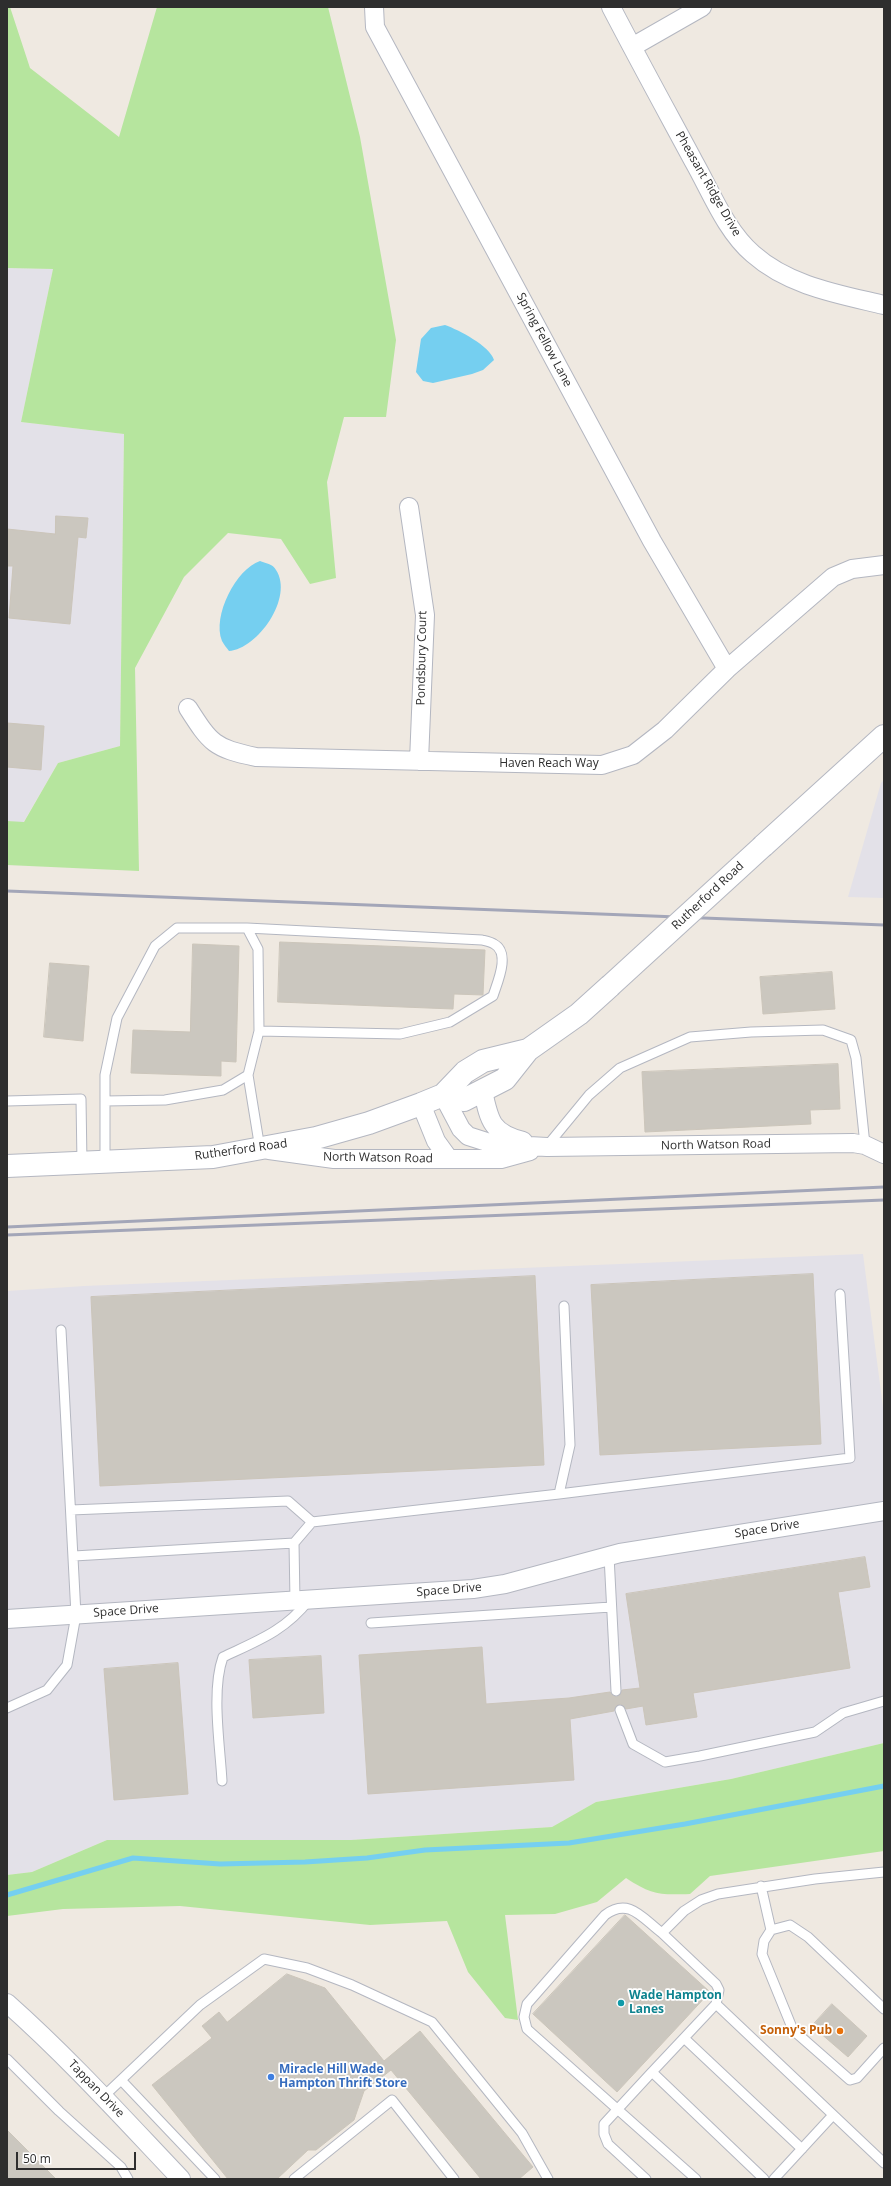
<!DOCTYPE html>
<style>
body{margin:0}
#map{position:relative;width:891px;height:2186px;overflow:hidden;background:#efe9e1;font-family:"Open Sans",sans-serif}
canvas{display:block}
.frame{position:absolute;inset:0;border:8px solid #2e2e2e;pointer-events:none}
.scale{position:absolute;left:16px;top:2152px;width:120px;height:18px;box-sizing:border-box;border:2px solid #2e2e2e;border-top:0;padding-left:5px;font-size:12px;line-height:14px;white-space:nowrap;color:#2e2e2e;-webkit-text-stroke:3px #fff;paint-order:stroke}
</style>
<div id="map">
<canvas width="891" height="2186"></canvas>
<div class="frame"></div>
<div class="scale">50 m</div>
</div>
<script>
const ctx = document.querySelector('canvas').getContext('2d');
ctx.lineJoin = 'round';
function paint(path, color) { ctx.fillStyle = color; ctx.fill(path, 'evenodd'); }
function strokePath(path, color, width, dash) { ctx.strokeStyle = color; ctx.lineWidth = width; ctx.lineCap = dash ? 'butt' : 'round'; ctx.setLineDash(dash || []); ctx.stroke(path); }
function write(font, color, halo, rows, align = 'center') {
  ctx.font = font + ' "Open Sans",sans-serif'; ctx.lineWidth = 3.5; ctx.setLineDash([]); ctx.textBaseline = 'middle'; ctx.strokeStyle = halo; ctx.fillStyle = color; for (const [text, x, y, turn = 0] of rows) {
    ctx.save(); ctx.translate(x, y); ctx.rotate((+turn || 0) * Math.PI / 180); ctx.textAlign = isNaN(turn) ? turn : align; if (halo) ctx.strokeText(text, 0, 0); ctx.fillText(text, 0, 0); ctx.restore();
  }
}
paint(new Path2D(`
 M 7,268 L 53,269 L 21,422 L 124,434 L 120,746 L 58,763 L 23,823 L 7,821 Z
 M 884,780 L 884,898 L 848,897 L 881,783 Z
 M 863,1254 L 884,1415 L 884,1743 L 731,1779 L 596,1802 L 552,1827 L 351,1840 L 107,1840 L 32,1872 L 7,1875 L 7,1291 L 84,1286 Z`), '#e3e1e8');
paint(new Path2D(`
 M 7,7 L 10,7 L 30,68 L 119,137 L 157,7 L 328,7 L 360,137 L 396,340 L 386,417 L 344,417 L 327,482 L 336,578 L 310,584 L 281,539 L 228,533 L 184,577 L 135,668 L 139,871 L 7,865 L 7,821 L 24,822 L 58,763 L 120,746 L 124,434 L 21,422 L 53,269 L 7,268 Z
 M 884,1743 L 884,1851 L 710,1876 L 690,1894 C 659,1895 652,1895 626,1878 L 597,1902 L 555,1914 L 505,1915 L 518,2020 L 505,2018 L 468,1972 L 447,1921 L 370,1925 L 180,1906 L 63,1909 L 7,1916 L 7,1875 L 32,1872 L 107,1840 L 351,1840 L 552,1827 L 596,1802 L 731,1779 Z`), '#b6e59e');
paint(new Path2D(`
 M 445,325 C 459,330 490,346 494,360 L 483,370 L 472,374 L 433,383 L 423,381 L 416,372 L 421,339 L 431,328 Z
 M 260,561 C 265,563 273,564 276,570 C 294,597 258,649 229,651 C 227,648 224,645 222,641 C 212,616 236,569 260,561 Z`), '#75cff0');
strokePath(new Path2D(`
 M 7,1895 L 133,1858 L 220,1864 L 305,1862 L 367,1858 L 425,1850 L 569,1843 L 685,1824 L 884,1786`), '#75cff0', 5);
const building = new Path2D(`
 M 56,516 L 88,518 L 86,538 L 78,537 L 70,624 L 9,618 L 13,566 L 7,566 L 7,529 L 55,534 Z
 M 7,723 L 44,726 L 41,770 L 7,767 Z
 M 280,942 L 485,950 L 483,995 L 454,994 L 453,1009 L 278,1002 Z
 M 193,944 L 239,946 L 236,1062 L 221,1061 L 221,1076 L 131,1073 L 133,1030 L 190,1032 Z
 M 50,963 L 89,966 L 83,1041 L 44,1037 Z
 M 832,972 L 835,1009 L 763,1014 L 760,977 Z
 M 838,1064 L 840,1109 L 810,1110 L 811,1124 L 645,1132 L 642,1072 Z
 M 813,1274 L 821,1444 L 600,1455 L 591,1285 Z
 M 535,1276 L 544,1465 L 100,1486 L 91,1297 Z
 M 865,1557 L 870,1587 L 838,1592 L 850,1668 L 693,1693 L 697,1717 L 646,1725 L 643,1706 L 626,1709 L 621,1704 L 616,1706 L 614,1711 L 570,1719 L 574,1780 L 368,1794 L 359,1655 L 482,1647 L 486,1704 L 569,1698 L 610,1692 L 613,1696 L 617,1697 L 621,1694 L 622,1690 L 640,1688 L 626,1594 Z
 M 321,1656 L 324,1713 L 253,1718 L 249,1660 Z
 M 178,1663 L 188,1794 L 114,1800 L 104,1669 Z
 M 625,1915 L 710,1992 L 617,2092 L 533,2014 Z
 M 287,1974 L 325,1988 L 384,2061 L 420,2031 L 533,2167 L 519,2179 L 481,2179 L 391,2070 L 364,2091 L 354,2120 L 316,2150 L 308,2150 L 277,2179 L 228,2179 L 152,2085 L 212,2038 L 202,2026 L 219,2012 L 227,2022 Z
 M 832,2004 L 867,2036 L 848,2057 L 812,2026 Z
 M 7,2130 L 56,2179 L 7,2179 Z`);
paint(building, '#cbc7bf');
strokePath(building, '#cbc5ba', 1);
const service = new Path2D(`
 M 247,928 L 482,940 C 486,941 491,942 494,944 C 511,953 497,983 493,996 L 450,1022 L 400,1034 L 259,1031 L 248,1075
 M 7,1101 L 81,1099 L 82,1163
 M 105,1101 L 165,1100 L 223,1090 L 248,1075 L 260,1149
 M 547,1146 L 589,1095 L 620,1068 L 690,1037 L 751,1032 L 823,1030 L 851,1040 L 856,1058 L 865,1145
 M 105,1162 L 105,1075 L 117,1018 L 155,946 L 177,928 L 247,928 L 258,949 L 259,1031
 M 559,1494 L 570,1445 L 564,1306
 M 71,1510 L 288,1501 L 312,1522
 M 74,1556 L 294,1543
 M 609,1556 L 616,1691
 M 295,1601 L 294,1543 L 312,1522 L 559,1494 L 850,1458 L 840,1294
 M 371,1623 L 611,1607
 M 7,1708 L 47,1690 L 67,1665 L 76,1615 L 61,1330
 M 620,1710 L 633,1744 L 665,1762 L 700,1756 L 815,1732 L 843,1713 L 884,1701
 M 222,1781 C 220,1745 211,1690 223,1657 C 257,1641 285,1631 309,1600
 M 761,1886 L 771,1930
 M 662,1933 C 642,1918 629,1897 605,1915 L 527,2004 L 524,2017 L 527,2029 L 696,2179
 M 716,2004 L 719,1990 L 716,1984 L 662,1933 L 684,1911 L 701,1900 L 718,1894 L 815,1879 L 884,1872
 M 884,2009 L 808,1937 L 790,1925 L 771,1930 L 764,1941 L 762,1954 L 793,2030 L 850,2080 L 857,2078 L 884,2048
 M 684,2038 L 802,2149
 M 7,2059 L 59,2111 L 121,2167 L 128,2179
 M 121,2080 L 215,2179
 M 103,2097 L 200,2005 L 264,1959 L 307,1968 L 352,1985 L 432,2022 L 522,2133 L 548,2179
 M 294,2179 L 392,2100 L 454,2179
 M 646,2179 L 608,2144 L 604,2134 L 604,2124 L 652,2072
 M 764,2179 L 652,2072 L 716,2004 L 884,2163
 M 774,2179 L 833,2115`);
const minor = new Path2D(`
 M 374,7 L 375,27 L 652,541 L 727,669
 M 611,7 C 638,59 666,110 694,162 C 711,192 726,231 753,254 C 789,286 838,294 884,305
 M 632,47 L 702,7
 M 409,507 L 425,615 L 419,761
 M 188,708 C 211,744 214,748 256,757 L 602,765 L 633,755 L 665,730 L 727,669 L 833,577 L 852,569 L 884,565
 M 483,1091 C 489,1120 491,1133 523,1141
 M 443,1095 L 461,1129 L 468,1136 L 493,1144 L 547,1147 L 853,1143 L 865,1145 L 884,1154
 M 421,1104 L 436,1141 L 449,1159
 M 269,1150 L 334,1159 L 501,1159 L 530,1151
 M 7,1619 L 473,1589 L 505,1584 L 620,1553 L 884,1511
 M 7,2003 C 69,2058 124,2119 181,2179`);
const tertiary = new Path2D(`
 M 763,846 L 884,736
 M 443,1095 L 464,1100 L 505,1079 L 528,1050 L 579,1014 L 610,986
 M 7,1166 L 213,1157 L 316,1138 L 369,1123 L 421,1104 L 443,1095 L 465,1072 L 483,1061 L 528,1050`);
strokePath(service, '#b4b7c1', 11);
strokePath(minor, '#b4b7c1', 20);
strokePath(tertiary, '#b4b7c1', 24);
strokePath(service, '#fff', 9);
strokePath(minor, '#fff', 18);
strokePath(tertiary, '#fff', 22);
strokePath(new Path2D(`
 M 7,891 L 884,925
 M 7,1227 L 884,1187
 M 7,1235 L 884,1200`), '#a3a6b8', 3);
const tertiaryBridge = new Path2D(`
 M 610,986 L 763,846`);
strokePath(tertiaryBridge, '#b4b7c1', 24, []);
strokePath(tertiaryBridge, '#fff', 22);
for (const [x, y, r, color] of [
 [621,2003,4,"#0f9aa8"],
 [840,2031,4,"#e8710a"],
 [271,2077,4,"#3f7fe0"]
]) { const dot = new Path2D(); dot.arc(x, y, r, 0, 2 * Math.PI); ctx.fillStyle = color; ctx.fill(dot); strokePath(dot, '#fff', 1.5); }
write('12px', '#2e2e2e', '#fff', [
 ["Pheasant Ridge Drive",708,184,60],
 ["Spring Fellow Lane",544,340,62],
 ["Pondsbury Court",422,658,-89],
 ["Haven Reach Way",549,764],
 ["Rutherford Road",708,896,-43],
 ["North Watson Road",716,1145,-1],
 ["Rutherford Road",241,1150,-8],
 ["North Watson Road",378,1158,1],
 ["Space Drive",767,1529,-9],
 ["Space Drive",449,1590,-5],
 ["Space Drive",126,1611,-4],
 ["Tappan Drive",96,2089,46]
]);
write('bold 12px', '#0d838f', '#fff', [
 ["Wade Hampton",629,1996],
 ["Lanes",629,2010]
], 'left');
write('bold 12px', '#c56008', '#fff', [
 ["Sonny's Pub",832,2031]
], 'right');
write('bold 12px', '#366cbe', '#fff', [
 ["Miracle Hill Wade",279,2070],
 ["Hampton Thrift Store",279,2084]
], 'left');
</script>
